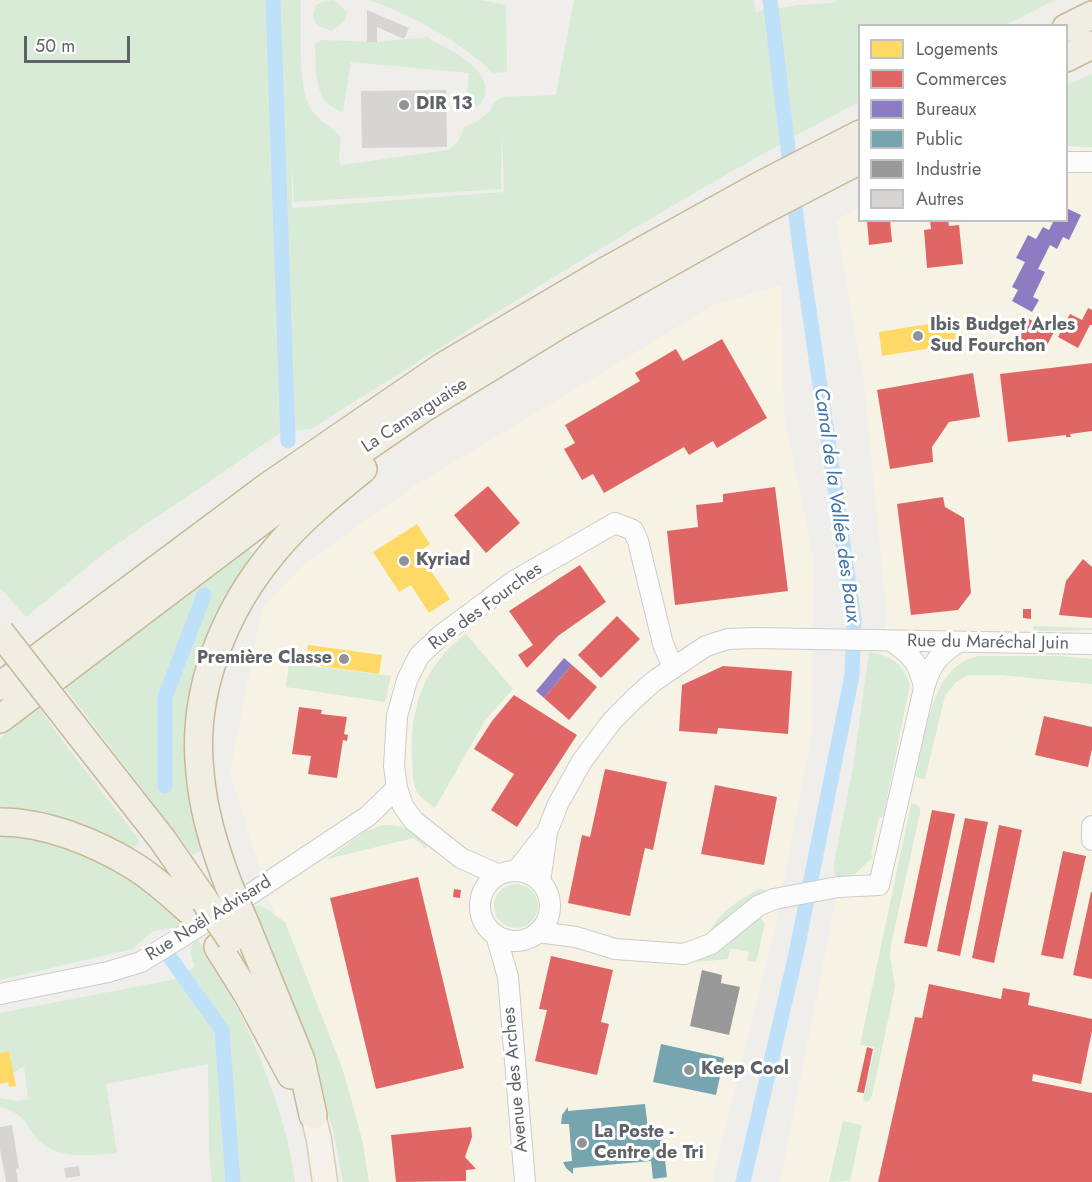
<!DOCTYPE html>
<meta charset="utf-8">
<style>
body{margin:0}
#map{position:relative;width:1092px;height:1182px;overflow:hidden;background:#efeeea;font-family:Jost,sans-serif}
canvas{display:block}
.legend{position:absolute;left:858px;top:24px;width:210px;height:198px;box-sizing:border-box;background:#fff;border:2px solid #bfc1c3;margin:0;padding:8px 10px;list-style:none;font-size:18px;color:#5f6368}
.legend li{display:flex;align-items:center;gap:12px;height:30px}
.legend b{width:30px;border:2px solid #bfc1c3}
.scale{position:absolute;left:24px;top:36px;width:106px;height:27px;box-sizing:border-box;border:3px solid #5f6368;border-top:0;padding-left:8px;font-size:18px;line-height:21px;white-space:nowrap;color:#5f6368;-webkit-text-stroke:4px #fff;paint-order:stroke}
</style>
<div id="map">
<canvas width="1092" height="1182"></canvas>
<ul class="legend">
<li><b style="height:16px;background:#ffd966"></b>Logements</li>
<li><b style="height:16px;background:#e06666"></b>Commerces</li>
<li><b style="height:16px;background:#8e7cc3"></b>Bureaux</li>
<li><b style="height:16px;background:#76a5af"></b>Public</li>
<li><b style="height:16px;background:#999"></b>Industrie</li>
<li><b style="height:16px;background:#d6d5d3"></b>Autres</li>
</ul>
<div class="scale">50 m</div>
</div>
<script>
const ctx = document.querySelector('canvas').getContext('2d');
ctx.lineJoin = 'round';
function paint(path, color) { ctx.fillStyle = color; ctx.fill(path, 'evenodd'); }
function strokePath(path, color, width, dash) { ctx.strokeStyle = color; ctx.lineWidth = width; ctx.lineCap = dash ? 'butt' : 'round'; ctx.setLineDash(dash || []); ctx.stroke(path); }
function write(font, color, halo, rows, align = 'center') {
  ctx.font = font + ' Jost,sans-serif'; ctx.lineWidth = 6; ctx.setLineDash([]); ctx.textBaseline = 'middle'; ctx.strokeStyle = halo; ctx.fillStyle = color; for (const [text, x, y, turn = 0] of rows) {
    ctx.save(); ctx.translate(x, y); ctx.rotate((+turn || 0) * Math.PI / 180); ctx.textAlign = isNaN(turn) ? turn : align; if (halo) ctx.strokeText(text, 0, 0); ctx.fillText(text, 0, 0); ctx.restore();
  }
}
paint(new Path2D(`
 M 1067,147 L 1092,148 L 1092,1182 L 780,1182 L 846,848 L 887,617 L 864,383 L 836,220 L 859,208 L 860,220 L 1066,220 Z
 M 781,285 L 784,415 L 813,557 L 812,732 L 774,933 L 712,1182 L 353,1182 L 316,1026 L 271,903 L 230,773 L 262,608 L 306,563 L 416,485 L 714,305 Z`), '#f7f3e4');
paint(new Path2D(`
 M 0,0 L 301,0 C 301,25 298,86 309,106 C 316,120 332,126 341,138 L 339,158 L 341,165 L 448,150 C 457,144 461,138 464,127 L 476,122 L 490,111 L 495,102 L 502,97 L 556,95 L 574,0 L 754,0 L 756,12 L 799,5 L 833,3 L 838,0 L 1055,0 L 1006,25 L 860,26 L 859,102 C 671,200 491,316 311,429 L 283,431 L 107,551 L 26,617 L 0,588 ZM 502,126 L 504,192 L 292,208 L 292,167 L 294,202 L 501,189 Z
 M 334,0 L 347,12 L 345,21 L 332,31 L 321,27 L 315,23 L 313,15 L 316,5 L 325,1 Z
 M 368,0 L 481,0 L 506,5 L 507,72 L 493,73 C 464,44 408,12 368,0 Z
 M 427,37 C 450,51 505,74 479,106 L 469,108 L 467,96 L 469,73 L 351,62 L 343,112 C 313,105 316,69 315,44 L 322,40 L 377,42 Z
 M 1092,74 L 1092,147 L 1067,146 L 1067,85 Z
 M 248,548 L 255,556 L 234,591 L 193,802 L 202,849 L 193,855 L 65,688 Z
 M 1033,626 L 1092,628 L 1092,630 L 1041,631 L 1033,629 Z
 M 466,634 L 513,689 L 486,719 L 435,808 C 429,804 421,798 417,792 C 412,783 413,771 412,760 C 409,709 424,664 466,634 Z
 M 869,652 C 892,656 902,662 910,685 L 883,817 L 879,818 L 871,854 L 873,857 L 855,874 L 835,878 L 834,863 L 853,768 Z
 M 979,656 L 1059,656 L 1092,659 L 1092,684 L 999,675 L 968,675 L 955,683 L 945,696 L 925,779 L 921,779 L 916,776 C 925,737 931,664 979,656 Z
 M 289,663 L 391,676 L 385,702 L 286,687 Z
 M 39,707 L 63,742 L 140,841 L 132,850 C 91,829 47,806 0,808 L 0,738 Z
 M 911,804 L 915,804 L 920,808 L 920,813 L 891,945 L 890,955 L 895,987 L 872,1096 L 867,1102 L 863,1100 L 875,1047 L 860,1045 Z
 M 383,825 C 403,824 417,831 430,846 L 425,848 L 414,838 L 327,859 L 366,831 Z
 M 0,834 C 57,834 149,880 183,927 L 153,931 L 132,949 L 0,980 Z
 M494 906a22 22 0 1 1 44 0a22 22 0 1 1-44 0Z
 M 760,889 L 770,891 C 757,897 745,902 734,911 C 726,918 721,926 712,932 L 709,932 C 720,912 740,898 760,889 Z
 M 246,906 L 262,906 L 285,922 L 343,1070 L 363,1143 L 369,1182 L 343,1182 L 333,1129 L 316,1076 Z
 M 760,918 L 765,923 L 756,962 L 747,961 L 749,952 L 731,948 L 728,959 L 697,962 L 702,958 L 713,955 Z
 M 196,938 C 209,952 217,968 225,984 C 255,1040 288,1119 295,1182 L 212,1182 L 209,1151 L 208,1064 L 106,1084 L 117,1153 C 89,1155 59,1161 37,1139 C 31,1132 27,1123 21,1117 C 15,1112 6,1109 0,1106 L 0,1098 L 18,1101 L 28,1099 L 24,1066 L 13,1073 L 9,1051 L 0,1053 L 0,1013 L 176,979 L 195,966 C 190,955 189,949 196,938 Z
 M 843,1121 L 862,1125 L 850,1181 L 829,1182 Z`), '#d8ebd6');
paint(new Path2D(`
 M 953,320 L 957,344 L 882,356 L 879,332 Z
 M 417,524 L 430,544 L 421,550 L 434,569 L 431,571 L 450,599 L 429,613 L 411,585 L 399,592 L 373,552 Z
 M 308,645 L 382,655 L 379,674 L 305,664 Z
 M 9,1051 L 16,1086 L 9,1087 L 8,1082 L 0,1084 L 0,1053 Z`), '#ffd966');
paint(new Path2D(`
 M 867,220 L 890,220 L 892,242 L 869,245 Z
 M 930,220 L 948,220 L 949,226 L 959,225 L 963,264 L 927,268 L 924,230 L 931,229 Z
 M 1088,308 L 1092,310 L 1092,325 L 1090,325 L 1078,348 L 1058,337 L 1070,314 L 1082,320 Z
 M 1029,319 L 1054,332 L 1043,353 L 1018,341 Z
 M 722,339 L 767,418 L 717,448 L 713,441 L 689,455 L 684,447 L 604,493 L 593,474 L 582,480 L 564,449 L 575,443 L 565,425 L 640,381 L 635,373 L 676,349 L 683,361 Z
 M 1092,363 L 1092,431 L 1070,434 L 1071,437 L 1066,437 L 1066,435 L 1008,442 L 1000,374 Z
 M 973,373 L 980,417 L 949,422 L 932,447 L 933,462 L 890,469 L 877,390 Z
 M 488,486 L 520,523 L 486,553 L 454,515 Z
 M 775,487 L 788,591 L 675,605 L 667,531 L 698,527 L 696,505 L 723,502 L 723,494 Z
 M 943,497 L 945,507 L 964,518 L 971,593 L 958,610 L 911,615 L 897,504 Z
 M 1083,559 L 1092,567 L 1092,618 L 1059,615 L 1066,581 Z
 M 580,565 L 606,602 L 558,636 L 527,668 L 518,655 L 533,645 L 509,611 Z
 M 1023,609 L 1031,609 L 1031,619 L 1023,618 Z
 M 617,616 L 640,639 L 601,678 L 578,655 Z
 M 572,665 L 597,687 L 569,720 L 544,698 Z
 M 723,666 L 792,671 L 788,734 L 718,728 L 717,734 L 679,731 L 682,685 Z
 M 514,695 L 577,735 L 517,827 L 491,810 L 514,774 L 474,749 L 492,721 Z
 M 299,707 L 322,710 L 321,714 L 347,717 L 344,734 L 348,735 L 347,741 L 343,740 L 337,778 L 308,774 L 311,756 L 292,754 Z
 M 1044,716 L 1092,727 L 1092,749 L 1088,767 L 1035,755 Z
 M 605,769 L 667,782 L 653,850 L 645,848 L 630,916 L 568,903 L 582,835 L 590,837 Z
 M 715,785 L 777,797 L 764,865 L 701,854 Z
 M 932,810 L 955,814 L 927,947 L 904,943 Z
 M 965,818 L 988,822 L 960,956 L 937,951 Z
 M 999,825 L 1022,830 L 994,963 L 972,958 Z
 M 1063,851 L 1086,856 L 1063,959 L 1041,955 Z
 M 418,877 L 464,1068 L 376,1089 L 330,898 Z
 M 454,889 L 461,890 L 460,898 L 453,897 Z
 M 1091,892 L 1092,892 L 1092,979 L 1073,975 Z
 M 551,956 L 613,970 L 601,1022 L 609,1024 L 597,1075 L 535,1061 L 547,1010 L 539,1009 Z
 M 929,984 L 1001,999 L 1003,988 L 1030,993 L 1028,1005 L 1092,1019 L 1092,1031 L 1081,1084 L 1033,1074 L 1032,1081 L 1092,1093 L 1092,1182 L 878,1182 L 915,1017 L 922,1018 Z
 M 867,1047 L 873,1049 L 864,1093 L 857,1092 Z
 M 471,1127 L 472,1137 L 465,1157 L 476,1169 L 466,1170 L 466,1181 L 396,1182 L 391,1135 Z`), '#e06666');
paint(new Path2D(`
 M 1066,208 L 1081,215 L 1069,240 L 1063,237 L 1057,249 L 1050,245 L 1038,269 L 1045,272 L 1033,297 L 1039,300 L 1032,312 L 1012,301 L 1018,290 L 1012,287 L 1025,262 L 1016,258 L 1028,235 L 1036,239 L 1043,227 L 1049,230 L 1054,220 L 1066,220 Z
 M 564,658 L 572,665 L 544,698 L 536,691 Z`), '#8e7cc3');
paint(new Path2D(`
 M 661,1044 L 724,1058 L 716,1095 L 653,1082 Z
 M 645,1104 L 649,1136 L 662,1134 L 667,1177 L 653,1179 L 651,1161 L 573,1168 L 573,1174 L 566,1168 L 563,1162 L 572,1161 L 569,1124 L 561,1124 L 562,1115 L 568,1107 L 568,1111 Z`), '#76a5af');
paint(new Path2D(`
 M 702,970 L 722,975 L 721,983 L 740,987 L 729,1035 L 690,1026 Z`), '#999');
strokePath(new Path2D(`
 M 273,0 L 288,441
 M 165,786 L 165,697 L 204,595
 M 169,956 L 222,1030 L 233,1182
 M 743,1182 L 796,954 L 852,675 L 854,620 L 800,248 L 770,0`), '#bfe0f9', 15);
paint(new Path2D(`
 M 367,10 L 409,28 L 404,39 L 377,27 L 377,42 L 367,42 Z
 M 446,90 L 447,147 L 362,148 L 361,91 Z
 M 12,1125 L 19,1168 L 16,1169 L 18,1182 L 6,1182 L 0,1149 L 0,1127 Z
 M 79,1166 L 80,1176 L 66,1178 L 64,1168 Z`), '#d6d5d3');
const minor = new Path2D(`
 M 1066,162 L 1092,162
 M 891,641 C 912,655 919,663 924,688
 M 1092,826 L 1092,840
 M 516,871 L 547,832
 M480 906a35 35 0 1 1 70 0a35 35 0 1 1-70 0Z
 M 499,875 L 461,858 L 414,821 L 403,806 L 397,788 L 394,766 L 397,716 L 407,680 L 419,656 L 441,635 L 514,581 L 615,523 L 633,530 L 638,541 L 663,644 L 673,667
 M 540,882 L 547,832 L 558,804 L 582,761 L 612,721 L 636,697 L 654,681 L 706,646 L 728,639 L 757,638 L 1092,644
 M 538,932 L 576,937 L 615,949 L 684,954 L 711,944 L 758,906 L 774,899 L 838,887 L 879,885 L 924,688 C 931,664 938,655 959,642
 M 496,935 L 508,977 L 525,1182
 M 0,994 L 108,972 L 141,962 L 246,897 L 368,816 L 397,788`);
const major = new Path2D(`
 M 313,1115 L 319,1140 L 325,1182`);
const highway = new Path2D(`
 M 1066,28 L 1092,15
 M 1066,58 L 1092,45
 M 0,686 L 267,487 L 442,367 L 609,269 L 759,186 L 860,134
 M 0,719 L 292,498 L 422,409 L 559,325 L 762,211 L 860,160
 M 85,741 L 162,839 L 205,901
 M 0,822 C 45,822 95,842 134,866 C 155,879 173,896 191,912
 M 229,886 C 215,850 203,811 200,772 C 191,692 224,610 276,549 C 301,519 332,494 363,469
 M 247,928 L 301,1060 L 313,1115
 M 218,947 L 248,995 L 291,1075`);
strokePath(minor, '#cbcccc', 22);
strokePath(major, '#d7ceb8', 27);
strokePath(highway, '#c8b996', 30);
strokePath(minor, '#fdfcfc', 20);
strokePath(major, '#f4f2e9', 24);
strokePath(highway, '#f0ede3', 27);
const highwayBridge = new Path2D(`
 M 0,632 L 85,741
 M 229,886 L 247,928
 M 205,901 L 231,939`);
strokePath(highwayBridge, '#c8b996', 30, []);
strokePath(highwayBridge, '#f0ede3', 27);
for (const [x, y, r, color] of [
 [404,105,6,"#919496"],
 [918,336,6,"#919496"],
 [404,561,6,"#919496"],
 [344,659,6,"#919496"],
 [689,1070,6,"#919496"],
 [582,1143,6,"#919496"]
]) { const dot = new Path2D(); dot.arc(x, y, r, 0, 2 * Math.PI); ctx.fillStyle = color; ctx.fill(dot); strokePath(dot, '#fff', 2); }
write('bold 18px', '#5f6368', '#fff', [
 ["DIR 13",416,105],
 ["Ibis Budget Arles",930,326],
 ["Sud Fourchon",930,347],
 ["Kyriad",416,561],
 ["Première Classe",332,659,"right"],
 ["Keep Cool",701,1070],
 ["La Poste -",594,1133],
 ["Centre de Tri",594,1154]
], 'left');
write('18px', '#5f6368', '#fff', [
 ["La Camarguaise",415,416,-33],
 ["Rue des Fourches",486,607,-36],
 ["Rue du Maréchal Juin",988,643,1],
 ["Rue Noël Advisard",209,919,-32],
 ["Avenue des Arches",516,1080,-95]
]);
write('italic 20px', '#4174aa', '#fff', [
 ["Canal de la Vallée des Baux",836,505,82]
]);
</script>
